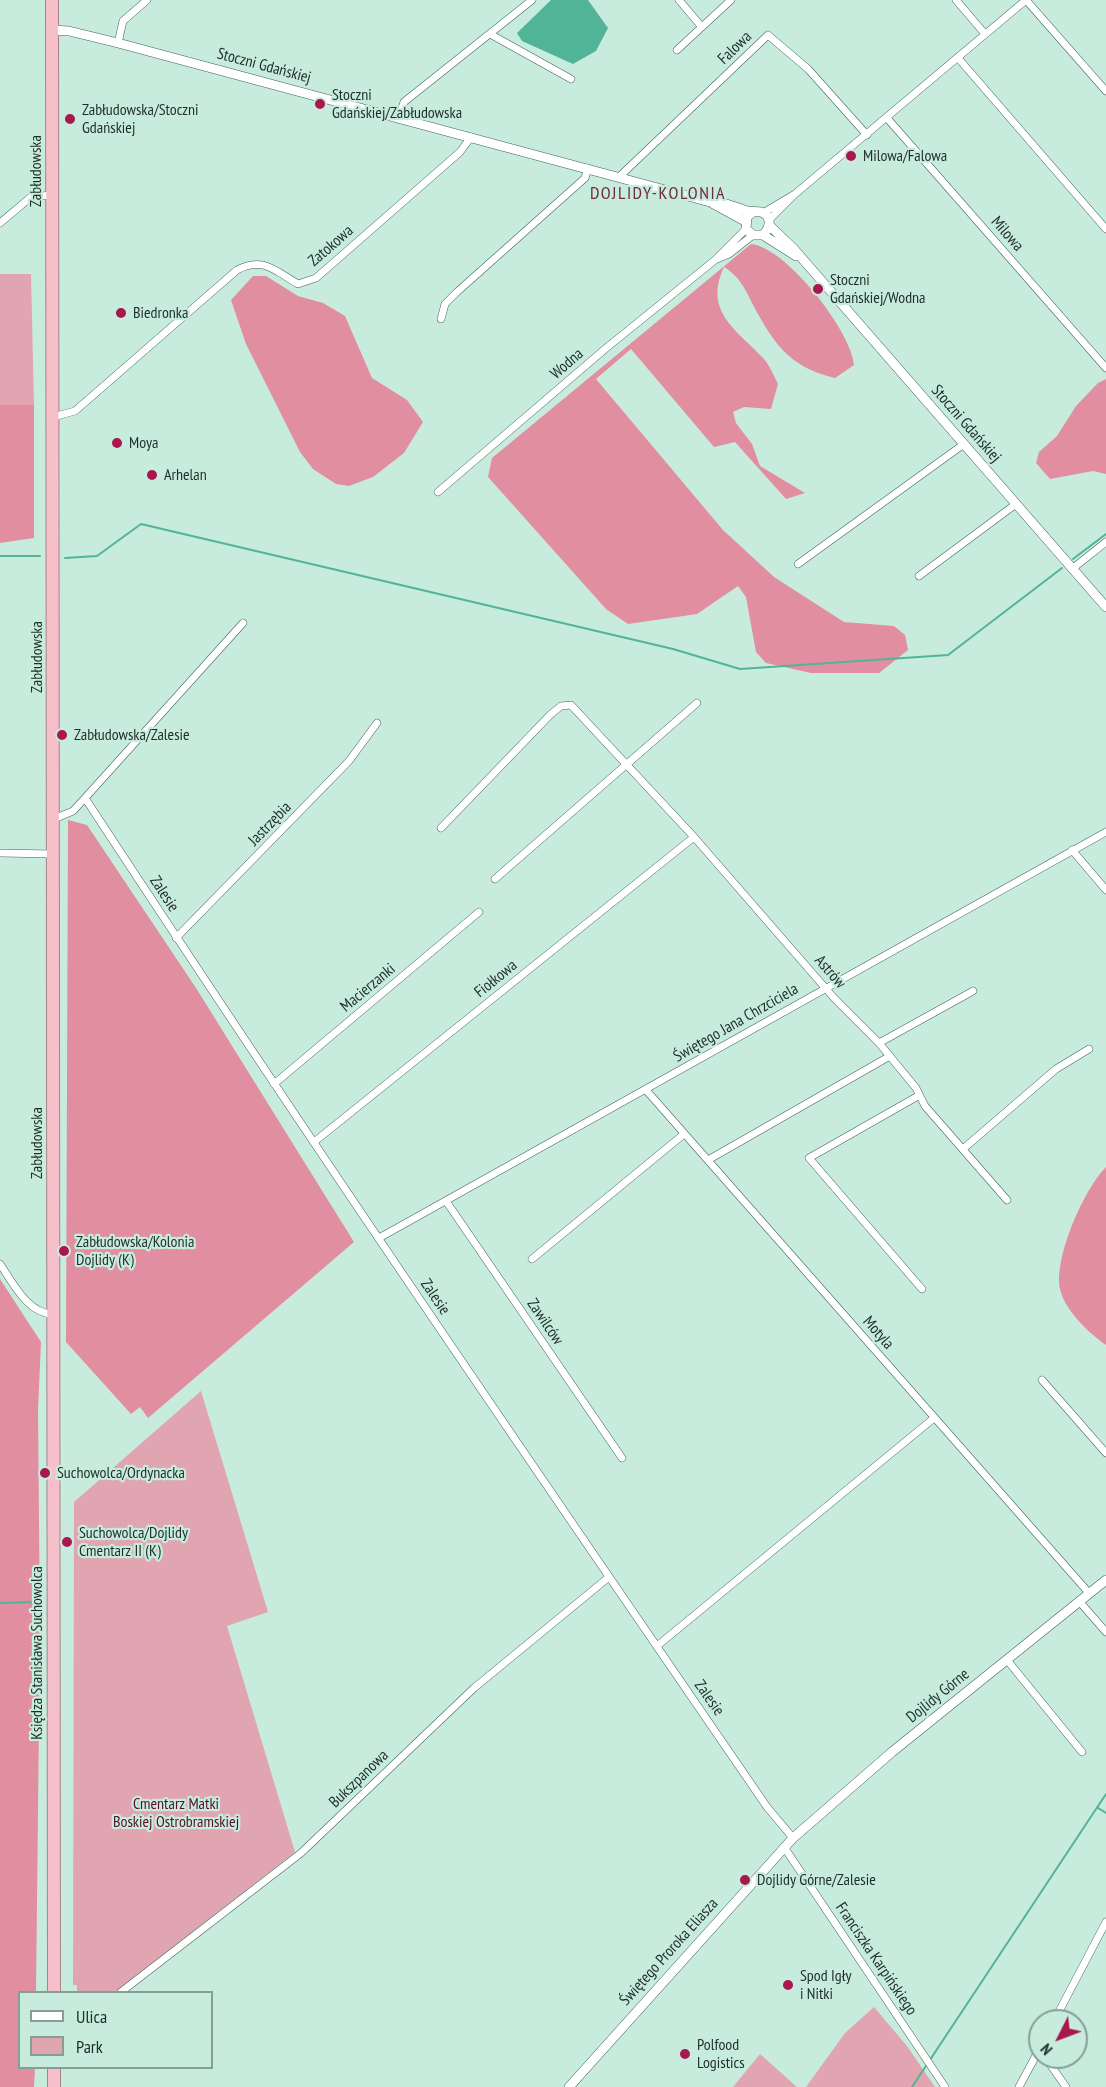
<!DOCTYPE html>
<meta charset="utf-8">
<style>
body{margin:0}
#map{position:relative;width:1106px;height:2087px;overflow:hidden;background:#c7ecde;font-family:"PT Sans Narrow",sans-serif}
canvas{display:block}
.legend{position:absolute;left:18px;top:1991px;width:195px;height:78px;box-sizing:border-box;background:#c7ecde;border:2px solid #84a095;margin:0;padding:8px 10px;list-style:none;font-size:18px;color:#1f2d28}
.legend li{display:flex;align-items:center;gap:12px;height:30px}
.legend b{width:30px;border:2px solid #84a095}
.north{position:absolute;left:1028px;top:2009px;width:60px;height:60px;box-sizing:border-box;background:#c7ecde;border:2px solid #84a095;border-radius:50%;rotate:228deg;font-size:16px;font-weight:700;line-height:24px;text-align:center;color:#1f2d28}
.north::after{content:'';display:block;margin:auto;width:21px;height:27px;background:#aa174f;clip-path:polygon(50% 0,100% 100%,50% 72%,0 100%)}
</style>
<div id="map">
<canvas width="1106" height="2087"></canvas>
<ul class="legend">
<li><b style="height:8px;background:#fff"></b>Ulica</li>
<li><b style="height:16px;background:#e0a5b0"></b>Park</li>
</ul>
<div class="north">N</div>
</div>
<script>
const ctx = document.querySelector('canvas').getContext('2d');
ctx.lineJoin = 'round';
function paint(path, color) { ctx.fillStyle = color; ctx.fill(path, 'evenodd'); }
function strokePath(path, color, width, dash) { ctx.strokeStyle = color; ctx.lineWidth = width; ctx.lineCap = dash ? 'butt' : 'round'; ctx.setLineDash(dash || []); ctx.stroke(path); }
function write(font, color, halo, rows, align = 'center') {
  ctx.font = font + ' "PT Sans Narrow",sans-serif'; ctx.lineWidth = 4.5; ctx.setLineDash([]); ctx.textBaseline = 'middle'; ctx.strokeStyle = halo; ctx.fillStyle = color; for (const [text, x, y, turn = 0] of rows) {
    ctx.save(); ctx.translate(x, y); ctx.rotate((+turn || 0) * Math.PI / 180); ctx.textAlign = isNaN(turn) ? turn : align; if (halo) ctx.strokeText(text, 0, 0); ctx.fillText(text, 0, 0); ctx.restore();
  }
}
paint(new Path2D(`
 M 0,274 L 31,274 L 34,405 L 0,405 Z
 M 201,1391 L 268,1612 L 227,1626 L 295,1852 L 115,1992 L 77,1992 L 77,1985 L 73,1985 L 74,1502 Z
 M 874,2007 L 907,2046 L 935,2087 L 806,2087 L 845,2033 Z
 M 760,2054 L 797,2087 L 733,2087 Z`), '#e0a5b0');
paint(new Path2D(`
 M 751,244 C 786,247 852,332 854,365 L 835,378 C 788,367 773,342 752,303 C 745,288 738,275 724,267 C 703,312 737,330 764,359 C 770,366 774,376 778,384 L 771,409 L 744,407 L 733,412 L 736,423 L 752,444 L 760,466 L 805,493 L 786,499 L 735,442 L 714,447 L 631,349 L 596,379 L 723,530 L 774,577 L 844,622 L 894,626 L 905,635 L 908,650 L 879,673 L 811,673 L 766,663 L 756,652 L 746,597 L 738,586 L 697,614 L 628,624 L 606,609 L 488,477 L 492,458 Z
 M 253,276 L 266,276 L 298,296 L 323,303 L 345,316 L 372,378 L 407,400 L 423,422 L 404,453 L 373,477 L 349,486 L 336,484 L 313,469 L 300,452 L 246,344 L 231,300 Z
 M 1106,379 L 1106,474 L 1093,471 L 1050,479 L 1036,463 L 1039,452 L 1057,436 L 1076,406 L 1098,383 Z
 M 0,405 L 34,405 L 34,538 L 0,543 Z
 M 68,820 L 87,825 L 196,988 L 354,1242 L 148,1418 L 140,1407 L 131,1414 L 66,1342 Z
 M 1106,1167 L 1106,1345 C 1089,1333 1065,1311 1060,1289 C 1054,1257 1084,1189 1106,1167 Z
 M 0,1279 L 41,1342 L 38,1410 L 40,1631 L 36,1992 L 20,1992 L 20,2068 L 35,2068 L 34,2087 L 0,2087 Z`), '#e18ea0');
paint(new Path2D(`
 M 551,0 L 588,0 L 608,28 L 596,51 L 573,64 L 522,41 L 517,33 Z`), '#52b496');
strokePath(new Path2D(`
 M 0,556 L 40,556
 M 65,558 L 97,556 L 141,524 L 673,649 L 740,669 L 948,655 L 1062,568
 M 1073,559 L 1106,534
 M 0,1603 L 35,1602
 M 1098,1808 L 1106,1813
 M 912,2087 L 1106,1794`), '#52b496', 2);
const minor = new Path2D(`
 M 679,0 L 701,26
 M 956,0 L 985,34
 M 1026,0 L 1106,91
 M 490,34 L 571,79
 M 118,43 L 123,21 L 147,0
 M 677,50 L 731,0
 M 958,58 L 1106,229
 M 399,117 L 404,102 L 532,0
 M 887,118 L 1106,368
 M 619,177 L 768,35 L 808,69 L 867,135
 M 763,213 L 795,194
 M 769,220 L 795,194 L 1026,0
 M 0,223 L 31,197 L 52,195
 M 717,259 L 729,254 L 753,235
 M 441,319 L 445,304 L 457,292 L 585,178 L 588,168
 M 53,417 L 75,411 L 237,270 C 263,256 275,271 298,284 L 316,278 L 460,152 L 471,137
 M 438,492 L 605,349 L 715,260 L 746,229
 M 798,564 L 964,444
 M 1072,569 L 1106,542
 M 919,576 L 1016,504
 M 85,798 L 243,623
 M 54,819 L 73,811 L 85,798 C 307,1137 537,1472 767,1807 L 793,1838
 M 441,828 L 551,714 L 561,706 L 571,705 L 694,837 L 834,998 L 879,1043 L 916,1088 L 925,1106 L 1007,1200
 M 1072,850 L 1106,890
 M 0,853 L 53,854
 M 495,879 L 697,703
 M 176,938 L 349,761 L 377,723
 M 879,1043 L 973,991
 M 274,1084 L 479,912
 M 646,1090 L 1089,1593
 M 918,1096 L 809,1158 L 922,1289
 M 314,1142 L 694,837
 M 963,1149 L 1056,1069 L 1089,1049
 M 708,1160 L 890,1056
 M 446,1201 L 622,1458
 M 379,1238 L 1106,832
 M 532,1259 L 684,1134
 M 0,1264 C 13,1283 28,1314 53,1314
 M 1042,1380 L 1106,1453
 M 1079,1601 L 1106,1632
 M 657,1646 L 934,1418
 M 1007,1660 L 1082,1752
 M 784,1847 L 945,2087
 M 121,1992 L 301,1853 L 474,1688 L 609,1577
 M 1054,2021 L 1106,1922
 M 1045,2057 L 1066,2087
 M 1019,2087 L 1040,2048`);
const tertiary = new Path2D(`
 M 52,30 L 69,31 L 118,43 L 710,202 C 724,201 734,207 747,211 C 752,212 756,211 761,212 C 773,216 770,228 763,235 L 753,235 L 746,229 L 747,217 L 753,212
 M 712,203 L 745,221
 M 770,226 L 793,248 L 1106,607
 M 763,235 L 796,256
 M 569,2087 L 793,1838 L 892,1752 L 1106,1580`);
const trunk = new Path2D(`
 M 52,0 L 54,1992
 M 54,2068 L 54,2087`);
strokePath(minor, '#416257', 8);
strokePath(tertiary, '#416257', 10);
strokePath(trunk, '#a98289', 14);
strokePath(minor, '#fff', 7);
strokePath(tertiary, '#fff', 9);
strokePath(trunk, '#f6c0ca', 12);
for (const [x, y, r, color] of [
 [320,104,6,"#aa174f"],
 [70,119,6,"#aa174f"],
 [851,156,6,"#aa174f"],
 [818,289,6,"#aa174f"],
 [121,313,6,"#aa174f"],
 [117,443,6,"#aa174f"],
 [152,475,6,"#aa174f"],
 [62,735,6,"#aa174f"],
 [64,1251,6,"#aa174f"],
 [45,1473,6,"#aa174f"],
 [67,1542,6,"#aa174f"],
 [745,1880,6,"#aa174f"],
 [788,1985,6,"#aa174f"],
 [685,2054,6,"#aa174f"]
]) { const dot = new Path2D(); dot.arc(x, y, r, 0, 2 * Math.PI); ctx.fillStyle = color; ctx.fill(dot); strokePath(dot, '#c7ecde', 2); }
write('16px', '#1f2d28', '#c7ecde', [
 ["Falowa",735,48,-44],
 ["Stoczni Gdańskiej",264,66,15],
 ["Zabłudowska",36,171,-90],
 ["Milowa",1007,234,49],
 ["Zatokowa",331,246,-41],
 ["Wodna",567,364,-41],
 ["Stoczni Gdańskiej",966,424,49],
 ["Zabłudowska",37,657,-90],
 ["Jastrzębia",270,824,-46],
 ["Zalesie",164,894,57],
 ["Astrów",830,972,49],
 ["Fiołkowa",496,979,-39],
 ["Macierzanki",368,988,-40],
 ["Świętego Jana Chrzciciela",736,1023,-30],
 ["Zabłudowska",37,1143,-90],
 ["Zalesie",435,1297,56],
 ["Zawilców",545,1322,56],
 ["Motyla",878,1333,49],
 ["Księdza Stanisława Suchowolca",37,1653,-90],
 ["Dojlidy Górne",938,1696,-39],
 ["Zalesie",709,1698,55],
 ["Bukszpanowa",359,1779,-44],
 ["Świętego Proroka Eliasza",669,1952,-48],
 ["Franciszka Karpińskiego",876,1959,56]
]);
write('16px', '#1f2d28', '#c7ecde', [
 ["Stoczni",332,95],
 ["Gdańskiej/Zabłudowska",332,113],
 ["Zabłudowska/Stoczni",82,110],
 ["Gdańskiej",82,128],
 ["Milowa/Falowa",863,156],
 ["Stoczni",830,280],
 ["Gdańskiej/Wodna",830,298],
 ["Biedronka",133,313],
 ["Moya",129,443],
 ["Arhelan",164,475],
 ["Zabłudowska/Zalesie",74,735],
 ["Zabłudowska/Kolonia",76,1242],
 ["Dojlidy (K)",76,1260],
 ["Suchowolca/Ordynacka",57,1473],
 ["Suchowolca/Dojlidy",79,1533],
 ["Cmentarz II (K)",79,1551],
 ["Dojlidy Górne/Zalesie",757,1880],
 ["Spod Igły",800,1976],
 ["i Nitki",800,1994],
 ["Polfood",697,2045],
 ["Logistics",697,2063]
], 'left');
write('16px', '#580e28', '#c7ecde', [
 ["Cmentarz Matki",176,1804],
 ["Boskiej Ostrobramskiej",176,1822]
]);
ctx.letterSpacing = '1.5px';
write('18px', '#712b3e', '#c7ecde', [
 ["DOJLIDY-KOLONIA",658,194]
]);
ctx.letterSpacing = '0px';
</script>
